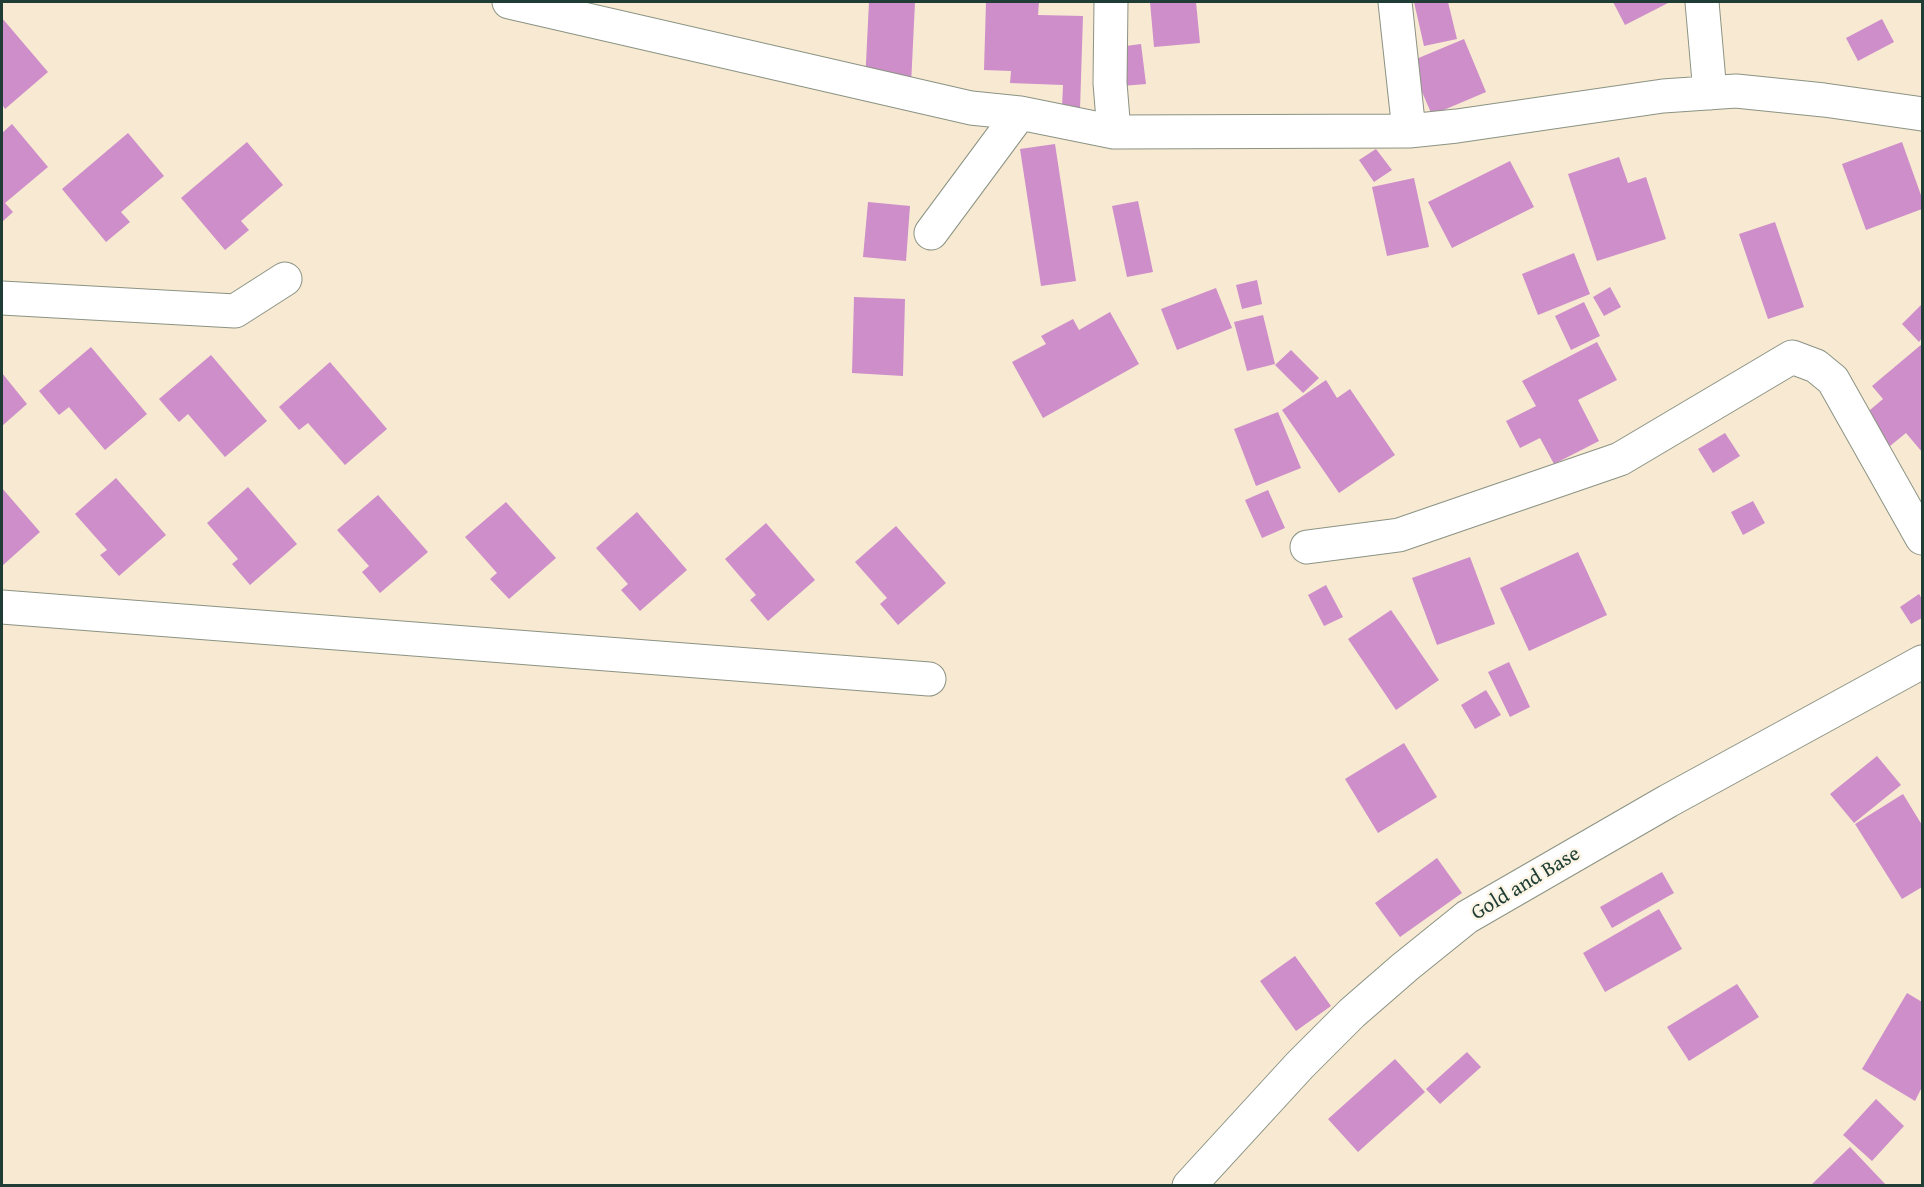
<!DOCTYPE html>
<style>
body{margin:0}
#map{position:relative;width:1924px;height:1187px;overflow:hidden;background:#f7e9d2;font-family:"Gentium Book Plus",serif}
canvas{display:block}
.frame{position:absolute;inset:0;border:3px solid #1f3d34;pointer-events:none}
</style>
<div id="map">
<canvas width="1924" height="1187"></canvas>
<div class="frame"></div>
</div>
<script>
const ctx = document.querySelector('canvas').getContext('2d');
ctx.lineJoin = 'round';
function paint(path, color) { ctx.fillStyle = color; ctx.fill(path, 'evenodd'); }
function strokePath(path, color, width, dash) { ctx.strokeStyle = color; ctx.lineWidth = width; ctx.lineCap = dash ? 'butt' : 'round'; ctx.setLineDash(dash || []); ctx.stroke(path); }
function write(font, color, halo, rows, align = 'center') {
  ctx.font = font + ' "Gentium Book Plus",serif'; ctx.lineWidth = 5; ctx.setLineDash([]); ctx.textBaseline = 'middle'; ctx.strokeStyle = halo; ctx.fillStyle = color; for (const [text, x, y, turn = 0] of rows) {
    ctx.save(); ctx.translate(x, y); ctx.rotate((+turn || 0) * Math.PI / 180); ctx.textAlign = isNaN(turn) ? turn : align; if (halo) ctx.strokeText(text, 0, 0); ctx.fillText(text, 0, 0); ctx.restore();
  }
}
paint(new Path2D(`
 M 869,2 L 915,2 L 911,85 L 865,83 Z
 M 986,2 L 1039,2 L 1038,15 L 1083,16 L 1080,109 L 1062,108 L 1063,85 L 1010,83 L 1011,71 L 984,70 Z
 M 1150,2 L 1196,2 L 1200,43 L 1154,47 Z
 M 1414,2 L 1448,2 L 1457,39 L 1424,46 Z
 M 1613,2 L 1670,2 L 1625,25 Z
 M 2,18 L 48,72 L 5,109 L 2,104 Z
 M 1882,19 L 1894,42 L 1858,61 L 1846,38 Z
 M 1464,39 L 1486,92 L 1432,115 L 1409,62 Z
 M 1141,44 L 1146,84 L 1122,86 L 1118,47 Z
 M 12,124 L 48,167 L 5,203 L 13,212 L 2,222 L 2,133 Z
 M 128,133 L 164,176 L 121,212 L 130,222 L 106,242 L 62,189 Z
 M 247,142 L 283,185 L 241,221 L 249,230 L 225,250 L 181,198 Z
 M 1902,142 L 1922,198 L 1922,209 L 1866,230 L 1842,164 Z
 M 1055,144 L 1076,281 L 1041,286 L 1020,149 Z
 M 1376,149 L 1392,170 L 1374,182 L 1359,160 Z
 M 1619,157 L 1628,183 L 1646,177 L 1666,239 L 1597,261 L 1568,174 Z
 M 1510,161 L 1534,207 L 1452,248 L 1428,202 Z
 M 1414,178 L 1429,247 L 1387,256 L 1372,187 Z
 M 1138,201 L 1153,272 L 1127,277 L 1112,206 Z
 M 868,202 L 910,206 L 906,261 L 863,257 Z
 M 1775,222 L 1804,307 L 1768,319 L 1739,234 Z
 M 1574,253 L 1590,294 L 1538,315 L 1522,274 Z
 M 1257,280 L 1262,304 L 1242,309 L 1236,285 Z
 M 1610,287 L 1621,307 L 1604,316 L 1593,297 Z
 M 1216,288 L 1232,328 L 1177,350 L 1161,309 Z
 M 854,297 L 905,299 L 903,376 L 852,373 Z
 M 1584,302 L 1600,336 L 1571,350 L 1555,316 Z
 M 1922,304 L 1922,338 L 1919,342 L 1902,324 Z
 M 1110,312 L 1139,364 L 1043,418 L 1012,362 L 1046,344 L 1041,336 L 1073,319 L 1079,330 Z
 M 1263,315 L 1275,364 L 1247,371 L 1234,322 Z
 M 1597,342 L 1617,380 L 1578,400 L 1599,441 L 1554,464 L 1540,438 L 1520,448 L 1506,421 L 1536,406 L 1522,381 Z
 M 1922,344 L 1922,452 L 1906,433 L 1890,446 L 1864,415 L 1883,399 L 1872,386 Z
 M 91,347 L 147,414 L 105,450 L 69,407 L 59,415 L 39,391 Z
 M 1291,350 L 1319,378 L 1303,393 L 1275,365 Z
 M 211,355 L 267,421 L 225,457 L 188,414 L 179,422 L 159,399 Z
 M 330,362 L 387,429 L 345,465 L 308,423 L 299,430 L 279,407 Z
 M 2,373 L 27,404 L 2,426 Z
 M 1326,380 L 1337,398 L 1350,389 L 1395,455 L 1339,493 L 1282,410 Z
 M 1278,412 L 1301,468 L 1256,486 L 1234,429 Z
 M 1725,433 L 1740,456 L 1713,473 L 1698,449 Z
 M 116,478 L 166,535 L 119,576 L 100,555 L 107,550 L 75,514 Z
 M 248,487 L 297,544 L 250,585 L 232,564 L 238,559 L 207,523 Z
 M 2,488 L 40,532 L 2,566 Z
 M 1268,490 L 1285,528 L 1262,538 L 1245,500 Z
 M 378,495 L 428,552 L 380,593 L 362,572 L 369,566 L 337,530 Z
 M 1753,501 L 1765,523 L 1743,535 L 1731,512 Z
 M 506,502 L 556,558 L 509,599 L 490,579 L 497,573 L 465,537 Z
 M 637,512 L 687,570 L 640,611 L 621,590 L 628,584 L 596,548 Z
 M 766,523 L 815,580 L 768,621 L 750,600 L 756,595 L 725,559 Z
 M 896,526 L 946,583 L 898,625 L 880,604 L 887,598 L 855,562 Z
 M 1578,552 L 1607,615 L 1529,651 L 1500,588 Z
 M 1470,557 L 1495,624 L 1437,645 L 1412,578 Z
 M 1326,585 L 1343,617 L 1324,626 L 1308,595 Z
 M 1919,594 L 1922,599 L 1922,618 L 1911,624 L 1900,607 Z
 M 1391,610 L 1439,680 L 1396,710 L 1348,639 Z
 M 1509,662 L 1530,707 L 1510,717 L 1488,672 Z
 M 1486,690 L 1501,715 L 1475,729 L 1461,705 Z
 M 1404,743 L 1437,797 L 1378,833 L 1345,779 Z
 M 1877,756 L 1901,785 L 1854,823 L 1830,794 Z
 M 1903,794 L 1922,825 L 1922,887 L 1902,899 L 1855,824 Z
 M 1437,858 L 1462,893 L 1400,937 L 1375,903 Z
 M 1662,872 L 1674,893 L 1612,928 L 1600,907 Z
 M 1659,909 L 1682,949 L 1605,992 L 1583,953 Z
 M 1295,956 L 1331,1006 L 1296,1031 L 1260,981 Z
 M 1737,984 L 1759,1017 L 1689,1061 L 1667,1027 Z
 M 1907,993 L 1922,1002 L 1922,1087 L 1915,1101 L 1862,1069 Z
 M 1467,1052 L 1481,1067 L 1440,1104 L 1426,1089 Z
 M 1395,1059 L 1425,1092 L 1358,1152 L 1328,1119 Z
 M 1876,1099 L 1904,1126 L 1872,1161 L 1843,1135 Z
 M 1850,1147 L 1887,1186 L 1810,1186 Z`), '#cd8ec9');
const minor = new Path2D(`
 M 509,2 L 971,108 L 1020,113 L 1114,132 L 1409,131 L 1457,126 L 1663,96 L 1736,91 L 1824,100 L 1922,114
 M 1111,2 L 1110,83 L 1114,132
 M 1395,2 L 1409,131
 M 1702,2 L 1710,93
 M 931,233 L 1020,113
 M 2,298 L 235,311 L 285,279
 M 1307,547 L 1399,535 L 1620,459 L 1792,357 L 1816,366 L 1833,380 L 1922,538
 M 2,607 L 929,679`);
const primary = new Path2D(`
 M 1189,1186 L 1300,1065 L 1352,1013 L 1405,967 L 1467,917 L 1668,801 L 1922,662`);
strokePath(minor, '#8b9383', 35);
strokePath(primary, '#8b9383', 35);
strokePath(minor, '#fff', 33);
strokePath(primary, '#fff', 33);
write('21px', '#1f3d34', '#fcf5e5', [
 ["Gold and Base",1526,884,-31]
]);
</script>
